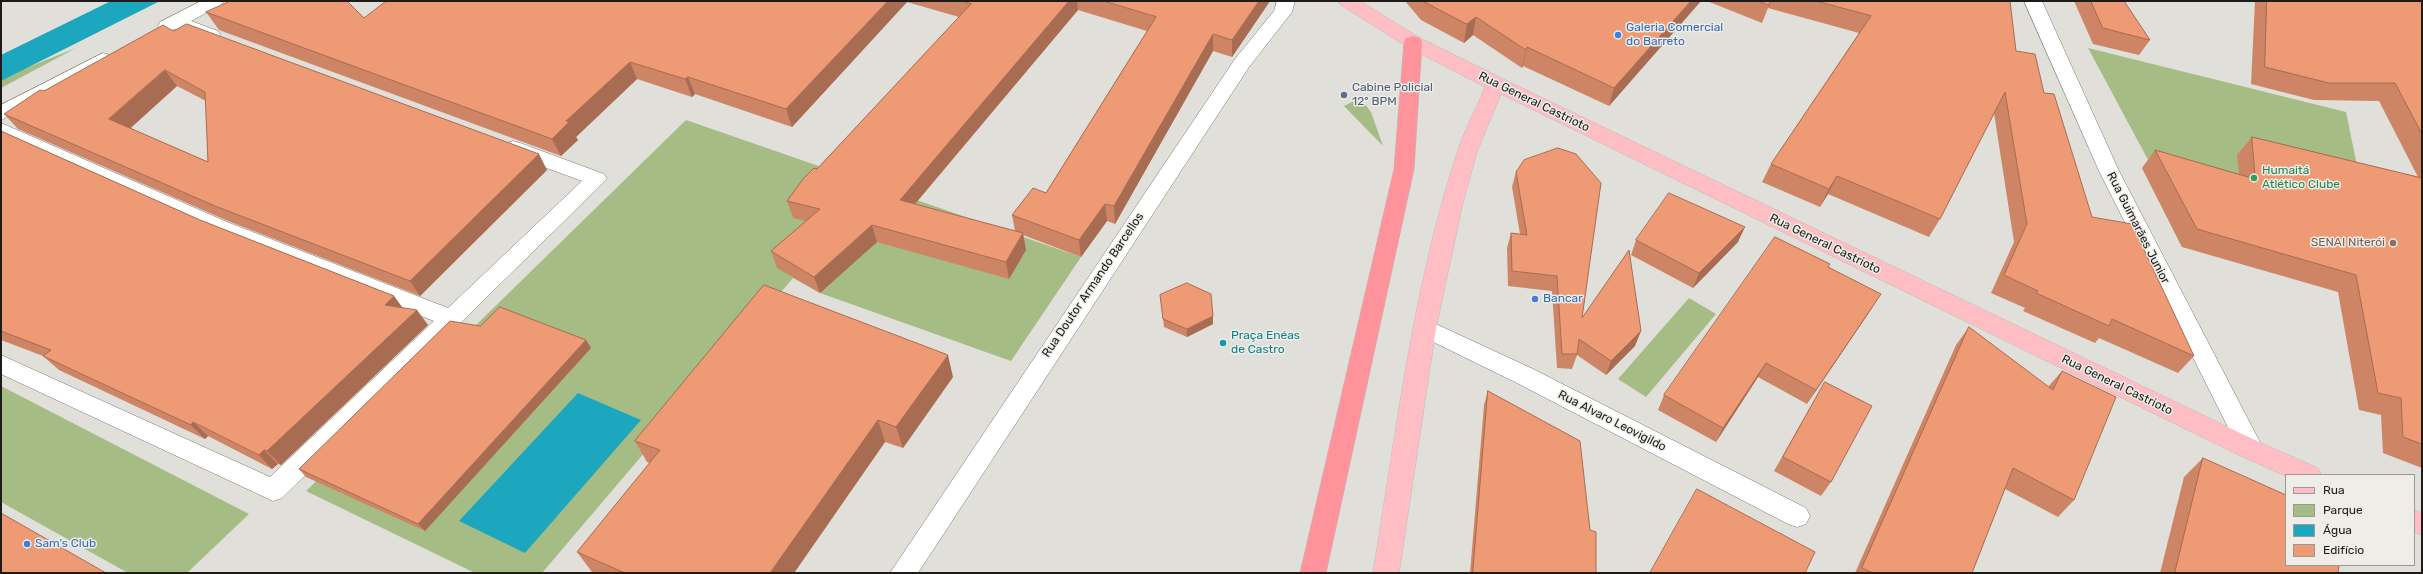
<!DOCTYPE html>
<meta charset="utf-8">
<style>
body{margin:0}
#map{position:relative;width:2423px;height:574px;overflow:hidden;background:#e1dfda;font-family:Rubik,sans-serif}
canvas{display:block}
.frame{position:absolute;inset:0;border:2px solid #1d1c1a;pointer-events:none}
.legend{position:absolute;left:2285px;top:474px;width:130px;height:92px;box-sizing:border-box;background:#eeede7;border:1px solid #9a9995;margin:0;padding:5px 7px;list-style:none;font-size:12px;color:#1d1c1a}
.legend li{display:flex;align-items:center;gap:8px;height:20px}
.legend b{width:20px;border:1px solid #9a9995}
</style>
<div id="map">
<canvas width="2423" height="574"></canvas>
<div class="frame"></div>
<ul class="legend">
<li><b style="height:5px;background:#ffbec4"></b>Rua</li>
<li><b style="height:11px;background:#a5bd84"></b>Parque</li>
<li><b style="height:11px;background:#1da7bf"></b>Água</li>
<li><b style="height:11px;background:#ee9b75"></b>Edifício</li>
</ul>
</div>
<script>
const ctx = document.querySelector('canvas').getContext('2d');
ctx.lineJoin = 'round';
function paint(path, color) { ctx.fillStyle = color; ctx.fill(path, 'evenodd'); }
function strokePath(path, color, width, dash) { ctx.strokeStyle = color; ctx.lineWidth = width; ctx.lineCap = dash ? 'butt' : 'round'; ctx.setLineDash(dash || []); ctx.stroke(path); }
function write(font, color, halo, rows, align = 'center') {
  ctx.font = font + ' Rubik,sans-serif'; ctx.lineWidth = 3; ctx.setLineDash([]); ctx.textBaseline = 'middle'; ctx.strokeStyle = halo; ctx.fillStyle = color; for (const [text, x, y, turn = 0] of rows) {
    ctx.save(); ctx.translate(x, y); ctx.rotate((+turn || 0) * Math.PI / 180); ctx.textAlign = isNaN(turn) ? turn : align; if (halo) ctx.strokeText(text, 0, 0); ctx.fillText(text, 0, 0); ctx.restore();
  }
}
paint(new Path2D(`
 M 76,48 L 1,88 L 1,78 Z
 M 2088,48 L 2346,112 L 2361,185 L 2182,247 L 2142,168 L 2154,171 Z
 M 1360,98 L 1371,112 L 1383,146 L 1344,106 Z
 M 686,120 L 1081,257 L 1011,361 L 820,293 L 793,278 L 542,573 L 475,573 L 306,491 Z
 M 1689,298 L 1716,314 L 1646,397 L 1618,379 Z
 M 1,386 L 249,514 L 187,573 L 128,573 L 1,502 Z`), '#a5bd84');
paint(new Path2D(`
 M 111,1 L 160,1 L 1,81 L 1,55 Z
 M 578,393 L 641,420 L 525,553 L 459,521 Z`), '#1da7bf');
const street = new Path2D(`
 M 201,1 L 224,1 L 221,5 L 191,21 L 218,31 L 220,35 L 218,39 C 201,44 189,28 176,29 C 169,30 167,32 160,30 L 158,26 L 160,22 Z
 M 1277,1 L 1295,1 L 1292,12 L 1249,67 L 918,573 L 890,573 L 1235,59 L 1274,11 Z
 M 2024,1 L 2042,1 L 2119,171 L 2264,450 L 2261,457 L 2252,460 L 2243,457 L 2099,171 Z
 M 103,53 L 110,55 L 112,59 L 110,63 L 1,120 L 1,105 Z
 M 1,123 L 227,222 L 448,308 L 582,181 L 506,153 L 503,148 L 506,143 L 513,141 L 520,143 L 604,174 L 607,179 L 282,498 L 273,501 L 1,374 L 1,355 L 270,477 L 434,321 L 213,234 L 1,138 Z
 M 1425,319 L 1533,369 L 1806,508 L 1810,516 L 1806,524 L 1797,527 L 1788,524 L 1517,383 L 1417,334 L 1414,328 L 1417,322 Z`);
const primary = new Path2D(`
 M 1338,1 L 1360,1 L 1420,38 L 1503,79 L 2261,443 L 2318,468 L 2321,475 L 2286,476 L 2243,457 L 1501,94 L 1477,152 L 1463,202 L 1436,328 L 1399,573 L 1373,573 C 1396,434 1413,287 1457,153 C 1464,131 1476,109 1485,87 L 1406,46 L 1341,5 Z
 M 2414,510 L 2422,513 L 2422,535 L 2414,532 Z`);
const highway = new Path2D(`
 M 1413,36 L 1420,38 L 1422,42 L 1414,169 L 1326,573 L 1300,573 L 1394,169 L 1404,42 L 1406,38 Z`);
strokePath(street, '#797873', 1);
strokePath(primary, '#bbbbba', 1);
strokePath(highway, '#bbbbba', 1);
paint(street, '#fff');
paint(primary, '#ffbec4');
paint(highway, '#ff939c');
paint(new Path2D(`
 M 386,1 L 1270,1 L 1232,57 L 1213,51 L 1115,224 L 1107,221 L 1081,257 L 1023,235 L 1026,250 L 1009,279 L 877,242 L 820,293 L 777,268 L 771,251 L 806,221 L 793,218 L 787,201 L 959,17 L 907,2 L 792,127 L 695,94 L 692,97 L 637,79 L 576,137 L 578,140 L 561,156 L 219,30 L 206,12 L 364,18 ZM 1078,10 L 1147,31 L 1046,193 L 1012,215 L 1015,231 L 915,204 Z
 M 1405,1 L 1701,1 L 1609,106 L 1523,66 L 1522,68 L 1473,35 L 1464,43 L 1421,20 Z
 M 1707,1 L 2010,1 L 2016,51 L 2044,93 L 2092,217 L 2194,356 L 2178,373 L 2099,338 L 2095,343 L 2023,311 L 2025,308 L 1991,293 L 2014,242 L 1994,113 L 1940,219 L 1929,237 L 1828,194 L 1820,207 L 1762,182 L 1771,164 L 1859,33 L 1768,8 L 1762,23 Z
 M 2074,1 L 2124,1 L 2150,40 L 2139,55 L 2093,44 Z
 M 2255,1 L 2422,1 L 2422,468 L 2383,453 L 2381,415 L 2359,410 L 2338,292 L 2182,247 L 2142,168 L 2155,150 L 2239,174 L 2237,155 L 2252,137 L 2418,177 L 2379,101 L 2314,100 L 2251,84 Z
 M 173,31 L 547,170 L 420,296 L 228,221 L 18,129 L 4,114 L 44,91 ZM 177,86 L 206,101 L 208,162 L 130,128 Z
 M 1,131 L 200,220 L 394,296 L 402,308 L 428,325 L 281,465 L 278,464 L 272,469 L 208,436 L 205,439 L 59,370 L 43,356 L 1,340 Z
 M 1516,172 L 1582,318 L 1635,346 L 1606,375 L 1577,355 L 1572,369 L 1557,368 L 1552,291 L 1508,286 L 1507,248 L 1511,233 L 1520,234 L 1512,187 Z
 M 1636,240 L 1738,242 L 1693,288 L 1631,255 Z
 M 1829,267 L 1872,308 L 1807,404 L 1758,377 L 1716,442 L 1658,410 L 1664,395 Z
 M 1160,295 L 1213,324 L 1187,337 L 1164,327 Z
 M 480,326 L 586,340 L 591,348 L 425,531 L 306,477 L 299,469 Z
 M 1969,327 L 2048,387 L 2062,371 L 2074,500 L 2058,517 L 2005,489 L 1972,573 L 1855,573 L 1956,345 Z
 M 953,377 L 903,448 L 885,442 L 794,573 L 594,573 L 592,572 L 577,552 L 650,463 L 647,462 L 635,441 Z
 M 1825,382 L 1831,482 L 1821,496 L 1774,471 Z
 M 1488,391 L 1590,530 L 1596,573 L 1470,573 L 1484,405 Z
 M 2203,458 L 2338,573 L 2160,573 L 2184,477 Z`), '#cd8565');
paint(new Path2D(`
 M 888,1 L 907,1 L 907,2 L 792,127 L 786,109 Z
 M 1069,1 L 1077,1 L 1078,10 L 904,217 L 900,200 Z
 M 1259,1 L 1270,1 L 1232,57 L 1232,40 Z
 M 1691,1 L 1701,1 L 1609,106 L 1614,88 Z
 M 1476,17 L 1473,35 L 1464,43 L 1467,24 Z
 M 1213,34 L 1213,51 L 1115,224 L 1114,206 Z
 M 1527,47 L 1523,66 L 1522,68 L 1526,50 Z
 M 630,62 L 637,79 L 576,137 L 578,140 L 561,156 L 552,139 L 566,121 Z
 M 165,70 L 177,86 L 123,135 L 109,119 Z
 M 688,77 L 695,94 L 692,97 L 685,79 Z
 M 539,154 L 547,170 L 420,296 L 410,281 Z
 M 1837,176 L 1828,194 L 1820,207 L 1829,189 Z
 M 1105,204 L 1107,221 L 1081,257 L 1079,240 Z
 M 872,225 L 877,242 L 820,293 L 814,277 Z
 M 1745,227 L 1738,242 L 1693,288 L 1699,273 Z
 M 1023,233 L 1026,250 L 1009,279 L 1006,262 Z
 M 1881,294 L 1872,308 L 1807,404 L 1816,390 Z
 M 394,296 L 405,311 L 385,305 Z
 M 417,310 L 428,325 L 281,465 L 267,451 Z
 M 1213,316 L 1213,324 L 1187,337 L 1187,329 Z
 M 1641,331 L 1635,346 L 1606,375 L 1611,361 Z
 M 586,340 L 591,348 L 425,531 L 418,524 Z
 M 948,355 L 953,377 L 903,448 L 896,427 Z
 M 1766,363 L 1758,377 L 1716,442 L 1723,428 Z
 M 878,420 L 885,442 L 794,573 L 770,573 Z
 M 193,422 L 208,436 L 205,439 L 191,425 Z
 M 264,450 L 278,464 L 272,469 L 259,455 Z`), '#a76c52');
const building = new Path2D(`
 M 231,1 L 338,1 L 341,2 L 343,1 L 347,1 L 364,18 L 386,1 L 888,1 L 786,109 L 688,77 L 685,79 L 630,62 L 566,121 L 569,122 L 552,139 L 206,12 Z
 M 961,1 L 1069,1 L 900,200 L 1023,233 L 1006,262 L 872,225 L 814,277 L 771,251 L 820,209 L 787,201 L 803,179 L 814,168 L 817,169 L 971,4 Z
 M 1104,1 L 1259,1 L 1232,40 L 1213,34 L 1114,206 L 1105,204 L 1079,240 L 1012,215 L 1033,188 L 1046,193 L 1156,17 Z
 M 1423,1 L 1691,1 L 1614,88 L 1527,47 L 1526,50 L 1476,17 L 1467,24 Z
 M 1759,1 L 1770,1 L 1769,5 Z
 M 1816,1 L 2010,1 L 2016,51 L 2035,54 L 2044,93 L 2054,94 L 2092,217 L 2132,224 L 2194,356 L 2112,319 L 2109,326 L 2036,293 L 2038,291 L 2004,275 L 2027,224 L 2005,92 L 1940,219 L 1837,176 L 1829,189 L 1771,164 L 1871,16 Z
 M 2091,1 L 2124,1 L 2150,40 L 2103,28 Z
 M 2267,1 L 2422,1 L 2422,134 L 2395,83 L 2329,83 L 2265,67 Z
 M 187,24 L 539,154 L 410,281 L 215,206 L 4,114 L 40,90 L 44,91 L 163,25 L 173,31 ZM 165,70 L 205,92 L 208,162 L 109,119 Z
 M 1,131 L 200,220 L 394,296 L 385,305 L 417,310 L 267,451 L 264,450 L 259,455 L 193,422 L 191,425 L 43,356 L 51,350 L 1,331 Z
 M 2252,137 L 2422,178 L 2422,444 L 2403,437 L 2401,398 L 2378,393 L 2356,275 L 2197,229 L 2155,150 L 2255,179 Z
 M 1558,148 L 1576,154 L 1601,183 L 1582,318 L 1629,250 L 1641,331 L 1611,361 L 1579,339 L 1577,354 L 1562,354 L 1557,276 L 1512,271 L 1511,233 L 1527,235 L 1516,172 L 1524,160 Z
 M 1669,193 L 1745,227 L 1699,273 L 1636,240 Z
 M 1775,237 L 1830,264 L 1828,267 L 1881,294 L 1816,390 L 1766,363 L 1723,428 L 1664,395 Z
 M 1187,283 L 1211,294 L 1213,316 L 1187,329 L 1163,319 L 1160,295 Z
 M 764,285 L 948,355 L 896,427 L 878,420 L 770,573 L 625,573 L 577,552 L 660,450 L 635,441 Z
 M 500,307 L 586,340 L 418,524 L 299,469 L 450,321 L 480,326 Z
 M 1969,327 L 2053,390 L 2062,371 L 2116,397 L 2074,500 L 2013,468 L 1972,573 L 1873,573 L 1862,568 Z
 M 1825,382 L 1872,406 L 1831,482 L 1783,457 Z
 M 1488,391 L 1580,441 L 1590,530 L 1596,532 L 1596,573 L 1473,573 Z
 M 2203,458 L 2286,495 L 2286,565 L 2339,565 L 2338,573 L 2175,573 Z
 M 1697,489 L 1815,552 L 1805,573 L 1650,573 Z
 M 1,513 L 106,573 L 1,573 Z`);
paint(building, '#ee9b75');
strokePath(building, '#a76c52', 1);
for (const [x, y, r, color] of [
 [1618,35,4,"#3f7fe0"],
 [1344,95,4,"#5c6f8a"],
 [2254,178,4,"#2e9e5b"],
 [2393,243,4,"#8d6e63"],
 [1535,299,4,"#3f7fe0"],
 [1223,343,4,"#0f9aa8"],
 [27,544,4,"#3f7fe0"]
]) { const dot = new Path2D(); dot.arc(x, y, r, 0, 2 * Math.PI); ctx.fillStyle = color; ctx.fill(dot); strokePath(dot, '#eeede7', 1.5); }
write('12px', '#366cbe', '#eeede7', [
 ["Galeria Comercial",1626,28],
 ["do Barreto",1626,42],
 ["Bancar",1543,299],
 ["Sam's Club",35,544]
], 'left');
write('12px', '#4e5e75', '#eeede7', [
 ["Cabine Policial",1352,88],
 ["12º BPM",1352,102]
], 'left');
write('12px', '#1d1c1a', '#eeede7', [
 ["Rua General Castrioto",1534,102,26],
 ["Rua Guimarães Junior",2138,228,63],
 ["Rua General Castrioto",1825,244,26],
 ["Rua Doutor Armando Barcellos",1093,285,-56],
 ["Rua General Castrioto",2117,385,26],
 ["Rua Alvaro Leovigildo",1612,421,27]
]);
write('12px', '#27864d', '#eeede7', [
 ["Humaitá",2262,171],
 ["Atlético Clube",2262,185]
], 'left');
write('12px', '#785e54', '#eeede7', [
 ["SENAI Niterói",2385,243]
], 'right');
write('12px', '#0d838f', '#eeede7', [
 ["Praça Enéas",1231,336],
 ["de Castro",1231,350]
], 'left');
</script>
